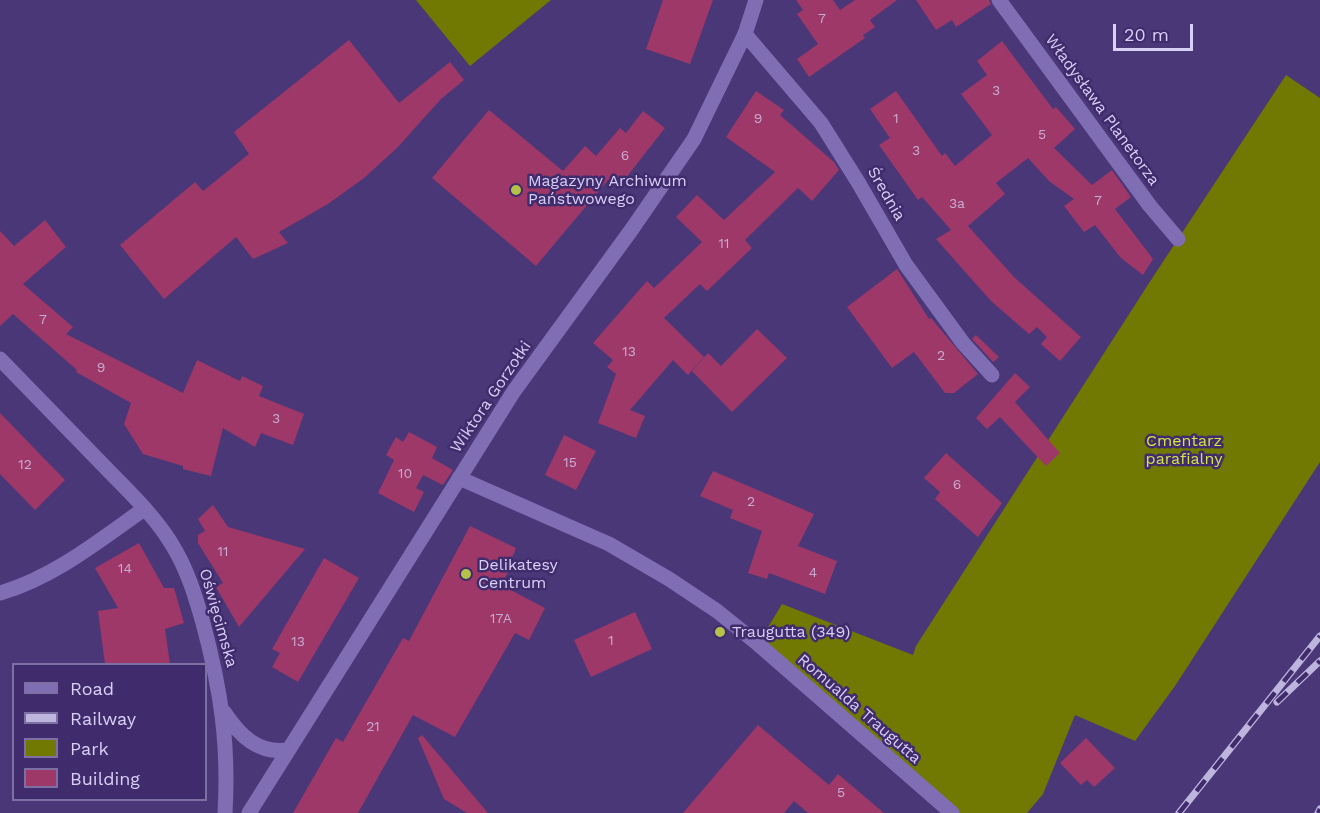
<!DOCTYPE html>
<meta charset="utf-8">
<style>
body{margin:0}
#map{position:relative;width:1320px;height:813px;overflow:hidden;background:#4a3778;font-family:"Work Sans",sans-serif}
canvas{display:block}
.legend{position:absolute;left:12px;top:663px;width:195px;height:138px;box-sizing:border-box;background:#402c6c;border:2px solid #7d6ea3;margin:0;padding:8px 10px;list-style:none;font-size:18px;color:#d8d0f6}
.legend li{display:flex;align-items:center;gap:12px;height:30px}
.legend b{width:30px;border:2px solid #7d6ea3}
.scale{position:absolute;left:1113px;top:24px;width:80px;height:27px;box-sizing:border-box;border:3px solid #d8d0f6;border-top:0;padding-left:8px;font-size:18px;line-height:21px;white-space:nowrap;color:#d8d0f6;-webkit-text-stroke:4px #402c6c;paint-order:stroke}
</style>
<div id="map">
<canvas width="1320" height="813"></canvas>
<ul class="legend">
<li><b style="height:8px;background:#806eb4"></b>Road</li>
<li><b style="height:8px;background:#beb5df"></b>Railway</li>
<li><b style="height:16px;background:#717902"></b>Park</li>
<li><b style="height:16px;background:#9d3868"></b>Building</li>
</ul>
<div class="scale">20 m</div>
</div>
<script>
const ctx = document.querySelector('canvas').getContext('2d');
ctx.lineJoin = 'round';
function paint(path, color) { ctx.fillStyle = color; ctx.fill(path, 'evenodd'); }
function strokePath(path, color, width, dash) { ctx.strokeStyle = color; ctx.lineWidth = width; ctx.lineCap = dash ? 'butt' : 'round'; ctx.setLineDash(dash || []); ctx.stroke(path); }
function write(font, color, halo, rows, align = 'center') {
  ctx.font = font + ' "Work Sans",sans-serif'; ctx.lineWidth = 5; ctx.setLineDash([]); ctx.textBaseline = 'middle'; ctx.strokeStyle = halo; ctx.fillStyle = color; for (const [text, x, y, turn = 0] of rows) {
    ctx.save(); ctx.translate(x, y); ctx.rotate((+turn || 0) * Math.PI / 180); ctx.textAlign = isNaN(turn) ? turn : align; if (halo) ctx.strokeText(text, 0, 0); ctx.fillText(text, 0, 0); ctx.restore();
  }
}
paint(new Path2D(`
 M 416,0 L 551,0 L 470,66 Z
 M 1286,75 L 1320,98 L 1320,462 L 1175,686 L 1135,741 L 1075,715 L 1043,794 L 1027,813 L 952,813 L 758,644 L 782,604 L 913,655 L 916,646 L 1151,280 Z`), '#717902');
paint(new Path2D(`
 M 663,0 L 713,0 L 690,64 L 646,49 Z
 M 796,0 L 833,0 L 840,10 L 855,0 L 897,0 L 870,20 L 875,27 L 863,35 L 865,38 L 809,77 L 797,59 L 818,44 L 797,14 L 803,10 Z
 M 916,0 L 989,0 L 991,4 L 956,27 L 952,20 L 936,30 Z
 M 349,40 L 399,103 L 450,62 L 464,80 L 441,99 L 397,148 L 364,178 L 328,204 L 279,232 L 288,243 L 253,259 L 236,237 L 164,299 L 120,245 L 195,182 L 203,191 L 249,154 L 234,132 Z
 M 1002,41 L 1053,109 L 1056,107 L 1075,129 L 1054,148 L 1092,185 L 1112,170 L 1131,197 L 1115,209 L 1153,259 L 1143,275 L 1121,258 L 1095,225 L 1084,232 L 1064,206 L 1074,199 L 1049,181 L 1028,158 L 996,183 L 1005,194 L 968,226 L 1015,278 L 1081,337 L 1060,361 L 1041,344 L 1047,337 L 1037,327 L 1029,334 L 991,301 L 936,239 L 951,230 L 922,197 L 918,200 L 879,145 L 890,138 L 870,109 L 896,91 L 942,156 L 945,153 L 955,166 L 992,135 L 961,94 L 987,75 L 977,61 Z
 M 756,91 L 784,110 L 780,115 L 834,162 L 839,170 L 812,201 L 798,188 L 745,240 L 752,248 L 707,291 L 700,284 L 664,318 L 704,357 L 688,375 L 673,360 L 630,410 L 645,416 L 636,438 L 598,423 L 616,374 L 607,367 L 613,360 L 593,343 L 647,281 L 654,288 L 702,242 L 676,217 L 697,195 L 724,220 L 775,172 L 726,137 Z
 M 489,110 L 563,171 L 585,146 L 596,156 L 620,128 L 626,133 L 643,111 L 665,128 L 618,188 L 608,180 L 536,266 L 432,178 Z
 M 45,220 L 66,247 L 23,284 L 73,327 L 66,334 L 183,393 L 197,360 L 240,381 L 242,376 L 263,386 L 259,396 L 304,414 L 293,445 L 261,433 L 255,447 L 223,428 L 211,476 L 183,469 L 183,466 L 143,454 L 124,424 L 131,403 L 76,372 L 77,370 L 13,314 L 0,326 L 0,231 L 14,246 Z
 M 897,269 L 929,319 L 931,318 L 978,374 L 954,393 L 945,393 L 914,352 L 892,368 L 847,307 Z
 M 757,329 L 787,358 L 732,412 L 692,371 L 708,353 L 721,366 Z
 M 976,335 L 999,357 L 993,362 L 972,339 Z
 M 1015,373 L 1030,387 L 1015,402 L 1060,453 L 1046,466 L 1000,417 L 987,429 L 976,418 Z
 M 0,413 L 65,480 L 35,510 L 0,474 Z
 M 409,432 L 437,447 L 432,458 L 453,470 L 443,485 L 423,475 L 416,488 L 424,492 L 414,512 L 378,493 L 394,460 L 386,455 L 396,437 L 403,442 Z
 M 564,435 L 596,451 L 576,490 L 545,475 Z
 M 946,453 L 1002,503 L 978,537 L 935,499 L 940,492 L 924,478 Z
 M 713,471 L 814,514 L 798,546 L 837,561 L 825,594 L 769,573 L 767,579 L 748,573 L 762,531 L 730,518 L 733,510 L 700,496 Z
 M 213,505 L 228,527 L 305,549 L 239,627 L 216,587 L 223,583 L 198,543 L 198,535 L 205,531 L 198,519 Z
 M 470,526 L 516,548 L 510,563 L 512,565 L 501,585 L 545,608 L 529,640 L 515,633 L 455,737 L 413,715 L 358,813 L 293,813 L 336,738 L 343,742 L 403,638 L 409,641 Z
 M 139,543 L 164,588 L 174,588 L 184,623 L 165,629 L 170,664 L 105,664 L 98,611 L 118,608 L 95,568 Z
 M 324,558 L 359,578 L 298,682 L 272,667 L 280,653 L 272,649 Z
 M 635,612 L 652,649 L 591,677 L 574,640 Z
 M 758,725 L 829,785 L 838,774 L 884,813 L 808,813 L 794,801 L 784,813 L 683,813 Z
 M 422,735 L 488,813 L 467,813 L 444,799 L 418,738 Z
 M 1086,738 L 1115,768 L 1094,787 L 1087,780 L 1081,785 L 1060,763 Z`), '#9d3868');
strokePath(new Path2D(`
 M 999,0 L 1150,206 L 1178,239
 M 745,34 L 821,123 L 858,182 L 906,265 L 963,343 L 992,375
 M 0,593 C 53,578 100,540 144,509`), '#806eb4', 15);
strokePath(new Path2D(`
 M 459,478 L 609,544 L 669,579 L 717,611 L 758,644 L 952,813`), '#806eb4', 15);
strokePath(new Path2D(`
 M 0,359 C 35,395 70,431 105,467 C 128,491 154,515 171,543 C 187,568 195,595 203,623 C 221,690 229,744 225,813
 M 224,712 C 240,736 258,754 288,750
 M 249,813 L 514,391 L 632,229 L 694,139 L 745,34 L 756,0`), '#806eb4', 15);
const rail = new Path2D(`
 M 1277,702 L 1320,661
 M 1179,813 L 1320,636
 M 1318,813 L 1320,809`);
strokePath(rail, '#beb5df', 7);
strokePath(rail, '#402c6c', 4.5, [14]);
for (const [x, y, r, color] of [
 [516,190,6,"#b6c149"],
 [466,574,6,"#b6c149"],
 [720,632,6,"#b6c149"]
]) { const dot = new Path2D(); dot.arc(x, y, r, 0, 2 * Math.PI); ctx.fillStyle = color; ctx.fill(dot); strokePath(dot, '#402c6c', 2); }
write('14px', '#c9aad2', null, [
 ["7",822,19],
 ["3",996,91],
 ["9",758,119],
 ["1",896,119],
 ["5",1042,135],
 ["3",916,151],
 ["6",625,156],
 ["7",1098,201],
 ["3a",957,204],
 ["11",724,244],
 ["7",43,320],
 ["13",629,352],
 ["2",941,356],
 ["9",101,368],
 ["3",276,419],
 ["15",570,463],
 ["12",25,465],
 ["10",405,474],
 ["6",957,485],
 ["2",751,502],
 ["11",223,552],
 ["14",125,569],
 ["4",813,573],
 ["17A",501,619],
 ["1",611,641],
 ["13",298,642],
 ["21",373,727],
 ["5",841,793]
]);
write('16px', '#d8d0f6', '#402c6c', [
 ["Władysława Planetorza",1102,110,54],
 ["Średnia",886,194,60],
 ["Wiktora Gorzołki",491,397,-56],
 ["Oświęcimska",218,618,74],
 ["Romualda Traugutta",859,709,41]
]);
write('16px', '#d8d0f6', '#402c6c', [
 ["Magazyny Archiwum",528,181],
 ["Państwowego",528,199],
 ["Delikatesy",478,565],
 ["Centrum",478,583],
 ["Traugutta (349)",732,632]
], 'left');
write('16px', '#d6e449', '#402c6c', [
 ["Cmentarz",1184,441],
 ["parafialny",1184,459]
]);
</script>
